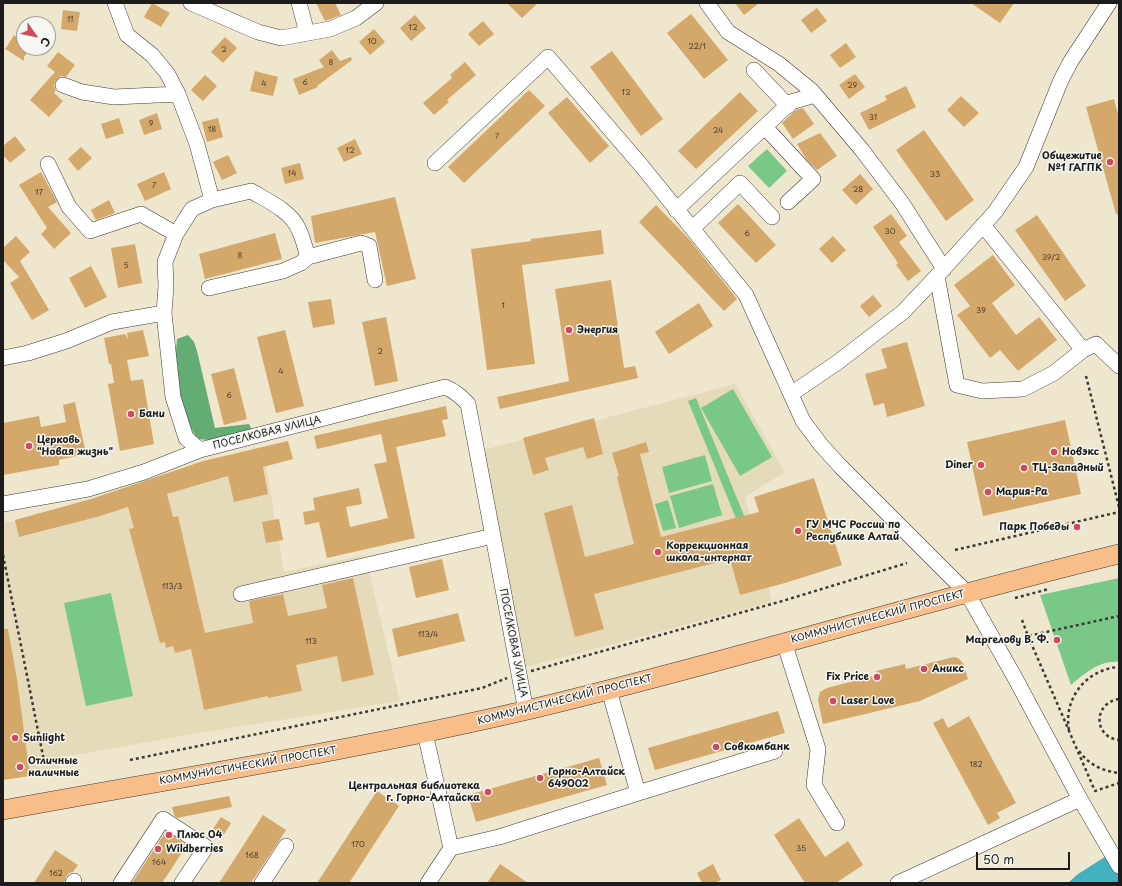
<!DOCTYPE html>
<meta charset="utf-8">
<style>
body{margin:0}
#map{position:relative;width:1122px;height:886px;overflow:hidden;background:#efe6ce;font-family:"Playpen Sans",sans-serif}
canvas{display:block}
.frame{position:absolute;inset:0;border:4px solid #1c1c1c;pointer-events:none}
.north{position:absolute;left:16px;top:16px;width:40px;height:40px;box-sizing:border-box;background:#f6f6f2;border:1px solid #9f9f9c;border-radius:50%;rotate:123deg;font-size:11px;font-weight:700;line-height:16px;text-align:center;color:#1c1c1c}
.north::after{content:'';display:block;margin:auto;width:14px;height:18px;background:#d1495b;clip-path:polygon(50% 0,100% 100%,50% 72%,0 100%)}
.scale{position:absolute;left:976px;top:852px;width:94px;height:18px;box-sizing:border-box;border:2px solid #1c1c1c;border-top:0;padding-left:5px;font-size:12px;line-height:14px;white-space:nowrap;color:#1c1c1c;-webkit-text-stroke:3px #f6f6f2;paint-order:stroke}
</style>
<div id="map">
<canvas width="1122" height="886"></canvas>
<div class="frame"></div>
<div class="north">С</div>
<div class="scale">50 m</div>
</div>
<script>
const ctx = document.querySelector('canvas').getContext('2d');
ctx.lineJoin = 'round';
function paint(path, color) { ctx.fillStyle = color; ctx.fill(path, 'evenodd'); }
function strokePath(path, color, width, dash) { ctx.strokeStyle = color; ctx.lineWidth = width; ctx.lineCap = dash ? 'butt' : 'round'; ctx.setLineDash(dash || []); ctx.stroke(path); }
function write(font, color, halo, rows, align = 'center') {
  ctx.font = font + ' "Playpen Sans",sans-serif'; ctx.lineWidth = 3; ctx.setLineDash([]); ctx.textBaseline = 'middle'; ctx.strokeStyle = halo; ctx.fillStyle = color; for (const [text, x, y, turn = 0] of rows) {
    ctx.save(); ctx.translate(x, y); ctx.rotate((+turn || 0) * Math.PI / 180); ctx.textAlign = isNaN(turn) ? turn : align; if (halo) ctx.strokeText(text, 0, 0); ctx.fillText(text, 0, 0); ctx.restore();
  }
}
paint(new Path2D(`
 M 735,384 L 785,472 L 745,497 L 772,602 L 526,667 L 483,450 Z
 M 266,466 L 284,572 L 365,555 L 400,701 L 193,734 L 58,758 L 60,768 L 3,777 L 3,521 L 22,522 L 25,536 L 97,517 L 209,481 Z`), '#e5dbba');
paint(new Path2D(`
 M 767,149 L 787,171 L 769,188 L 748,166 Z
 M 733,389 L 772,457 L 740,476 L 701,408 Z
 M 696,398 L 752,535 L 744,538 L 688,401 Z
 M 705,455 L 712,481 L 669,493 L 662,467 Z
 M 713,484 L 722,515 L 679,528 L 670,496 Z
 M 668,500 L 676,528 L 663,531 L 655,504 Z
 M 1119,578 L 1119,662 C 1100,660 1085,673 1071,685 L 1040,595 Z
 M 111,593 L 133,696 L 86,706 L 64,603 Z`), '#7ac888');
paint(new Path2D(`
 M 188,335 L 194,342 L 197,351 L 215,428 L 249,424 L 253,432 L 221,441 L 197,439 C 185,419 179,396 176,373 C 175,362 176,350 177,339 Z`), '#63ac74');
paint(new Path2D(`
 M 1119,848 L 1119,883 L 1068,883 L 1078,874 Z`), '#44b1c0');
paint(new Path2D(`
 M 152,3 L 170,13 L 161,27 L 144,17 Z
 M 316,3 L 335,3 L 341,15 L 325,21 Z
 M 507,3 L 538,3 L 522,18 Z
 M 735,3 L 759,3 L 744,15 Z
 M 971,3 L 1014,3 L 1000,23 Z
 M 817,8 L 827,21 L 811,33 L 801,20 Z
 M 63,10 L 80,12 L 77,31 L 61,29 Z
 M 691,14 L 728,60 L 704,79 L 667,33 Z
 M 415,15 L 426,28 L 411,41 L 400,28 Z
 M 483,21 L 494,34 L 479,46 L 468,34 Z
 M 374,29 L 385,42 L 370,55 L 359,42 Z
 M 14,35 L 24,42 L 24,48 L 30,48 L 24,57 L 24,61 L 4,48 L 6,48 Z
 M 225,37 L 237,48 L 223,63 L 211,52 Z
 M 846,43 L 856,57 L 840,68 L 830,55 Z
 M 332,50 L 340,61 L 351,57 L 352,60 L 317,86 L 318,87 L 299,95 L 293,79 L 324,67 L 319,60 Z
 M 612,51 L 663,119 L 641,136 L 590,67 Z
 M 58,52 L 75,65 L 66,77 L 61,76 L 58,78 L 55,82 L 54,86 L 56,90 L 54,93 L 63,101 L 49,117 L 30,100 L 55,72 L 47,66 Z
 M 465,62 L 476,75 L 447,100 L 449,102 L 434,115 L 423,103 L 452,78 L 450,75 Z
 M 255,71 L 278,77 L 273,96 L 250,91 Z
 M 855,74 L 865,87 L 849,99 L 839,85 Z
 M 205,75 L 217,86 L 203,101 L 191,90 Z
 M 906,86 L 916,107 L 869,130 L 860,113 L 887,100 L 885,96 Z
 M 529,90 L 545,106 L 464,183 L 448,167 Z
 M 740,92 L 758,111 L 696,169 L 678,151 Z
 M 961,96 L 979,113 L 964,127 L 947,110 Z
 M 567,97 L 609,146 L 590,163 L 548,113 Z
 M 1114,99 L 1119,118 L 1119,214 L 1116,214 L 1086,107 Z
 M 803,108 L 814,124 L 793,139 L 782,123 L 796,110 Z
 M 157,113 L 162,129 L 144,135 L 139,120 Z
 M 119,118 L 124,133 L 106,139 L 101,124 Z
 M 218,118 L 223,137 L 207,142 L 202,122 Z
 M 924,130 L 974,200 L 946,221 L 896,150 Z
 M 820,133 L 837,156 L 817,170 L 806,159 L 797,144 Z
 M 15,136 L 26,150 L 10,163 L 3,155 L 3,146 Z
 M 355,139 L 362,154 L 344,162 L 337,148 Z
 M 81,147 L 92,158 L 78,171 L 68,159 Z
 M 228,155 L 237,173 L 222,180 L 213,162 Z
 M 300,163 L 304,179 L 285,184 L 281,168 Z
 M 41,172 L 57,202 L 48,207 L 71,233 L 54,249 L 41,234 L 47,228 L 19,185 Z
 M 164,172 L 171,189 L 145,201 L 137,184 Z
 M 860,174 L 873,189 L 856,205 L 842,190 Z
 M 395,197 L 416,279 L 387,286 L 375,232 L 315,243 L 311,216 Z
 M 109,200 L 115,213 L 96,220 L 91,210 Z
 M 738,204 L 776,245 L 756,263 L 718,223 Z
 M 656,205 L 690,240 L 737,299 L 724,311 L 639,222 Z
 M 891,214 L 907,236 L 899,242 L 921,271 L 908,281 L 896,265 L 898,263 L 873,227 Z
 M 1037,215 L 1086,286 L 1065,301 L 1015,230 Z
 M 601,230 L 604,254 L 522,265 L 535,364 L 487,370 L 471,249 L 531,241 L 531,239 Z
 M 275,233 L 282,259 L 205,279 L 199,254 Z
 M 16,236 L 30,252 L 20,261 L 49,310 L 32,320 L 10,283 L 19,277 L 3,260 L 3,248 Z
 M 833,236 L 846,250 L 832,263 L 819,249 Z
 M 135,244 L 142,283 L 118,288 L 111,248 Z
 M 993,255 L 1015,285 L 992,303 L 1016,335 L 1039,317 L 1057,340 L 1018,371 L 1000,350 L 990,358 L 957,315 L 970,306 L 954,285 Z
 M 91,266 L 107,297 L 85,308 L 69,278 Z
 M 611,280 L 624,368 L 635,366 L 638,378 L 500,409 L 497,397 L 569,381 L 555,289 Z
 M 873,295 L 882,306 L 869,317 L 860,306 Z
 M 331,299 L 335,324 L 313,328 L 308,302 Z
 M 699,303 L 713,326 L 669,354 L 655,332 Z
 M 386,317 L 398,381 L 375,386 L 362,322 Z
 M 143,330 L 149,356 L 127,360 L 131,381 L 143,379 L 154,444 L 120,451 L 108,384 L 114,383 L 111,364 L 109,364 L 104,338 L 125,334 L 128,339 L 127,333 Z
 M 285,330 L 304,406 L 276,413 L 257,337 Z
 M 907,342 L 925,406 L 887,417 L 884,403 L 874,406 L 865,374 L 887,368 L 881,349 Z
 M 234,368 L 247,419 L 224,425 L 211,374 Z
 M 75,402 L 86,454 L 59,460 L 59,465 L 3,475 L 3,423 L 39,416 L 41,427 L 66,422 L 63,405 Z
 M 446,406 L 448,419 L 442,420 L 446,436 L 396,447 L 415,538 L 327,558 L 319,522 L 305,525 L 303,512 L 315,510 L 313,498 L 359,488 L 362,504 L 346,507 L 350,527 L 388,518 L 374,464 L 387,462 L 381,434 L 317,449 L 314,436 Z
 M 594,418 L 603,454 L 587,459 L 583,447 L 545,458 L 549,470 L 533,475 L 523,438 Z
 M 1065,420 L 1081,494 L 983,516 L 967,442 Z
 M 288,441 L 293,459 L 263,467 L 268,494 L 234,502 L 228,476 L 167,494 L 173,517 L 178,516 L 205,633 L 253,623 L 249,601 L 283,594 L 288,616 L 327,608 L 322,585 L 353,578 L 374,675 L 342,682 L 337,656 L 296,665 L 302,691 L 268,698 L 268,696 L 204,710 L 191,649 L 175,653 L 173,646 L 166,648 L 165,642 L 160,643 L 129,529 L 134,528 L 128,507 L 97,517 L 19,537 L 15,520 L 91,499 L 203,461 Z
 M 646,442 L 649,452 L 640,454 L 661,537 L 759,512 L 754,497 L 814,478 L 842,565 L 785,583 L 740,595 L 730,559 L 594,594 L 604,629 L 575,637 L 544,513 L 572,505 L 585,557 L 634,544 L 617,477 L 619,476 L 612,453 Z
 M 279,519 L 283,540 L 266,543 L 262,522 Z
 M 442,559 L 449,590 L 416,598 L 409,567 Z
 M 458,613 L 465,641 L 398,657 L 392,629 Z
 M 3,629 L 8,629 L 17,679 L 30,776 L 3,780 Z
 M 954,657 L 958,658 L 963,663 L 968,679 L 920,701 L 823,724 L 818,700 L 820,692 L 827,688 L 877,675 L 876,671 L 905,664 L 906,669 Z
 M 778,711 L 785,733 L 655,770 L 648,748 Z
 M 969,716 L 1016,803 L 997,813 L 1000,818 L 988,825 L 933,723 L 943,718 L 948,728 Z
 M 599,758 L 607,785 L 476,822 L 468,795 Z
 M 377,791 L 399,806 L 349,883 L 317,883 Z
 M 229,796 L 232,807 L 177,818 L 174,815 L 172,807 Z
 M 263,815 L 286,830 L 279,841 L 251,883 L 219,883 Z
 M 221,817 L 231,823 L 223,836 L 213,829 Z
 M 799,818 L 825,857 L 848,841 L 863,865 L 836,883 L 805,883 L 774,835 Z
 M 166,831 L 187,845 L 162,883 L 132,883 Z
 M 55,850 L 78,865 L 73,872 L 69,873 L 66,877 L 64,883 L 34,883 Z
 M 500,864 L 528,883 L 487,883 Z
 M 713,864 L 721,880 L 715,883 L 702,883 L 697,873 Z`), '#d4a86a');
const minor = new Path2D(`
 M 115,3 L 127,35 L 152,55 L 167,73 L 178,94 L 197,144 L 212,200
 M 191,3 L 258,32 L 281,38 L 330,29 L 356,18 L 376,3
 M 299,3 L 307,33
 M 707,3 L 728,32 L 779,64 L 812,91 L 862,150 L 902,203 L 944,269
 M 754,70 L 788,106
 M 63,85 L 82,92 L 114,97 L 178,94
 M 765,127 L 813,179 L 788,202
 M 435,163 L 548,57 L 640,164 L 746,295 L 803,421 L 821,445 L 840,466 L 967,593 L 1014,676 L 1080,799 L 1119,866
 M 48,164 L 69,207 L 90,231 L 141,214 L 176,234
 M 676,210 L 791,102 L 815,95
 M 693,228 L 740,183 L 772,217
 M 308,257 C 305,248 303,238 299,230 C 291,211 268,201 251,191 L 212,200 L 192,209 L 176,234 L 165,262 L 166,286 L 164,313 L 173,397 L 186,438 L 200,450 L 445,387 C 455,391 461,397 468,404 L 526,711
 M 937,276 L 957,385 L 982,391 L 1023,389 L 1054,373 L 1083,350 L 983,225
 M 209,288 L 283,271 L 301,263 L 308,257 L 361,243 L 369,246 L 375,280
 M 1083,350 L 1096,344 L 1119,366
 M 3,358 L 28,353 L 66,341 L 112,322 L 164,313
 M 791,394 L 838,362 L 903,312 L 937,276 L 995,212 L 1026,167 L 1061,80 L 1071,61 L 1109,3
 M 3,504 L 88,489 L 144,472 L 200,450
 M 241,594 L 493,536
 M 784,642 L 818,749 L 814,785 L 837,823
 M 425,733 L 451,848 L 428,883
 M 638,793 L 775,751
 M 451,848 L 499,837 L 638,793 L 609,690
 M 73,883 L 74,881
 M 121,883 L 163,819 L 206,847 L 182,883
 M 262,883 L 286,846
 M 898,883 L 1080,799`);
const major = new Path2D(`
 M 3,810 C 177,778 351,751 523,711 C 723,664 919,602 1119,554`);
strokePath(minor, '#3c3a37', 16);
strokePath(major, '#3c3a37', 20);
strokePath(new Path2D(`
 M 1086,376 L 1119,507
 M 955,550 L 1119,512
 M 3,555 L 45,766
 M 1015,598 L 1049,589
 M 1022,620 L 1028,636 L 1119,616
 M 1028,636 L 1095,791 L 1119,783
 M 531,671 L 779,602 L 907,563
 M 1119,699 C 1093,703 1093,737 1119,740
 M 1069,730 C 1063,698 1087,669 1119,667
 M 1079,751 C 1089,765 1103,771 1119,773
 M 130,760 L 482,688 L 507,678`), '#3c3a37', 2.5, [3, 3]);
strokePath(minor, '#fff', 15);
strokePath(major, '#f8bd89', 19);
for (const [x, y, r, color] of [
 [1110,162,4,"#d1495b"],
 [569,330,4,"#d1495b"],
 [131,414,4,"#d1495b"],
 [29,446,4,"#d1495b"],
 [1054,452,4,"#d1495b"],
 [981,465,4,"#d1495b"],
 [1024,468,4,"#d1495b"],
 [988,492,4,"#d1495b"],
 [1077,527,4,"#d1495b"],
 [798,531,4,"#d1495b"],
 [658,552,4,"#d1495b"],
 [1057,640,4,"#d1495b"],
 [924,669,4,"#d1495b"],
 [877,677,4,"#d1495b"],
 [833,701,4,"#d1495b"],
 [15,738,4,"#d1495b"],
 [716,747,4,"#d1495b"],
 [20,767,4,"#d1495b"],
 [540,778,4,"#d1495b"],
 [488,792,4,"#d1495b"],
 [169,835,4,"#d1495b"],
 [158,849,4,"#d1495b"]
]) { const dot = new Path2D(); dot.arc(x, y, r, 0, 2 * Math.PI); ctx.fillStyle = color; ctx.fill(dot); strokePath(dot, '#f6f6f2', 1.5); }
write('8px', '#4a3f30', null, [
 ["11",70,20],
 ["12",413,28],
 ["10",372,42],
 ["22/1",697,47],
 ["2",224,50],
 ["8",331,63],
 ["6",305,83],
 ["4",264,84],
 ["29",852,86],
 ["12",626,93],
 ["31",873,118],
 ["9",151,124],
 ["18",212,130],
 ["24",718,131],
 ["7",497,137],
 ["12",350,151],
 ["14",292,174],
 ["33",935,175],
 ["7",154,186],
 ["28",858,190],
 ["17",39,193],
 ["30",890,232],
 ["6",747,234],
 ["8",240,256],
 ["39/2",1051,258],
 ["5",126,266],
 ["1",503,306],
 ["39",981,311],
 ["2",380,352],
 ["4",281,372],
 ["6",229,396],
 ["113/3",172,587],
 ["113/4",428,635],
 ["113",311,642],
 ["182",976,765],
 ["170",358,845],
 ["35",801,849],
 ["168",252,856],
 ["164",159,863],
 ["162",56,874]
]);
write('bold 10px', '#1c1c1c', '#f6f6f2', [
 ["Общежитие",1102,156,"right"],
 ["№1 ГАГПК",1102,168,"right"],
 ["Энергия",577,330],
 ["Бани",139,414],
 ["Церковь",37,440],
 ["\"Новая жизнь\"",37,452],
 ["Новэкс",1062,452],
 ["Diner",973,465,"right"],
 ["ТЦ-Западный",1032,468],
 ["Мария-Ра",996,492],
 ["ГУ МЧС России по",806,525],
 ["Республике Алтай",806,537],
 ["Парк Победы",1069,527,"right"],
 ["Коррекционная",666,546],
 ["школа-интернат",666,558],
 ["Маргелову В. Ф.",1049,640,"right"],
 ["Аникс",932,669],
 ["Fix Price",869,677,"right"],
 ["Laser Love",841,701],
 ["Sunlight",23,738],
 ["Совкомбанк",724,747],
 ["Отличные",28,761],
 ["наличные",28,773],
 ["Горно-Алтайск",548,772],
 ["649002",548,784],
 ["Центральная библиотека",480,786,"right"],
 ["г. Горно-Алтайска",480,798,"right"],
 ["Плюс 04",177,835],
 ["Wildberries",166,849]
], 'left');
write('10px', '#1c1c1c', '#f6f6f2', [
 ["ПОСЕЛКОВАЯ УЛИЦА",267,433,-14],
 ["КОММУНИСТИЧЕСКИЙ ПРОСПЕКТ",878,617,-15],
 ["ПОСЕЛКОВАЯ УЛИЦА",513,643,79],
 ["КОММУНИСТИЧЕСКИЙ ПРОСПЕКТ",565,700,-14],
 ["КОММУНИСТИЧЕСКИЙ ПРОСПЕКТ",248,766,-10]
]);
</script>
